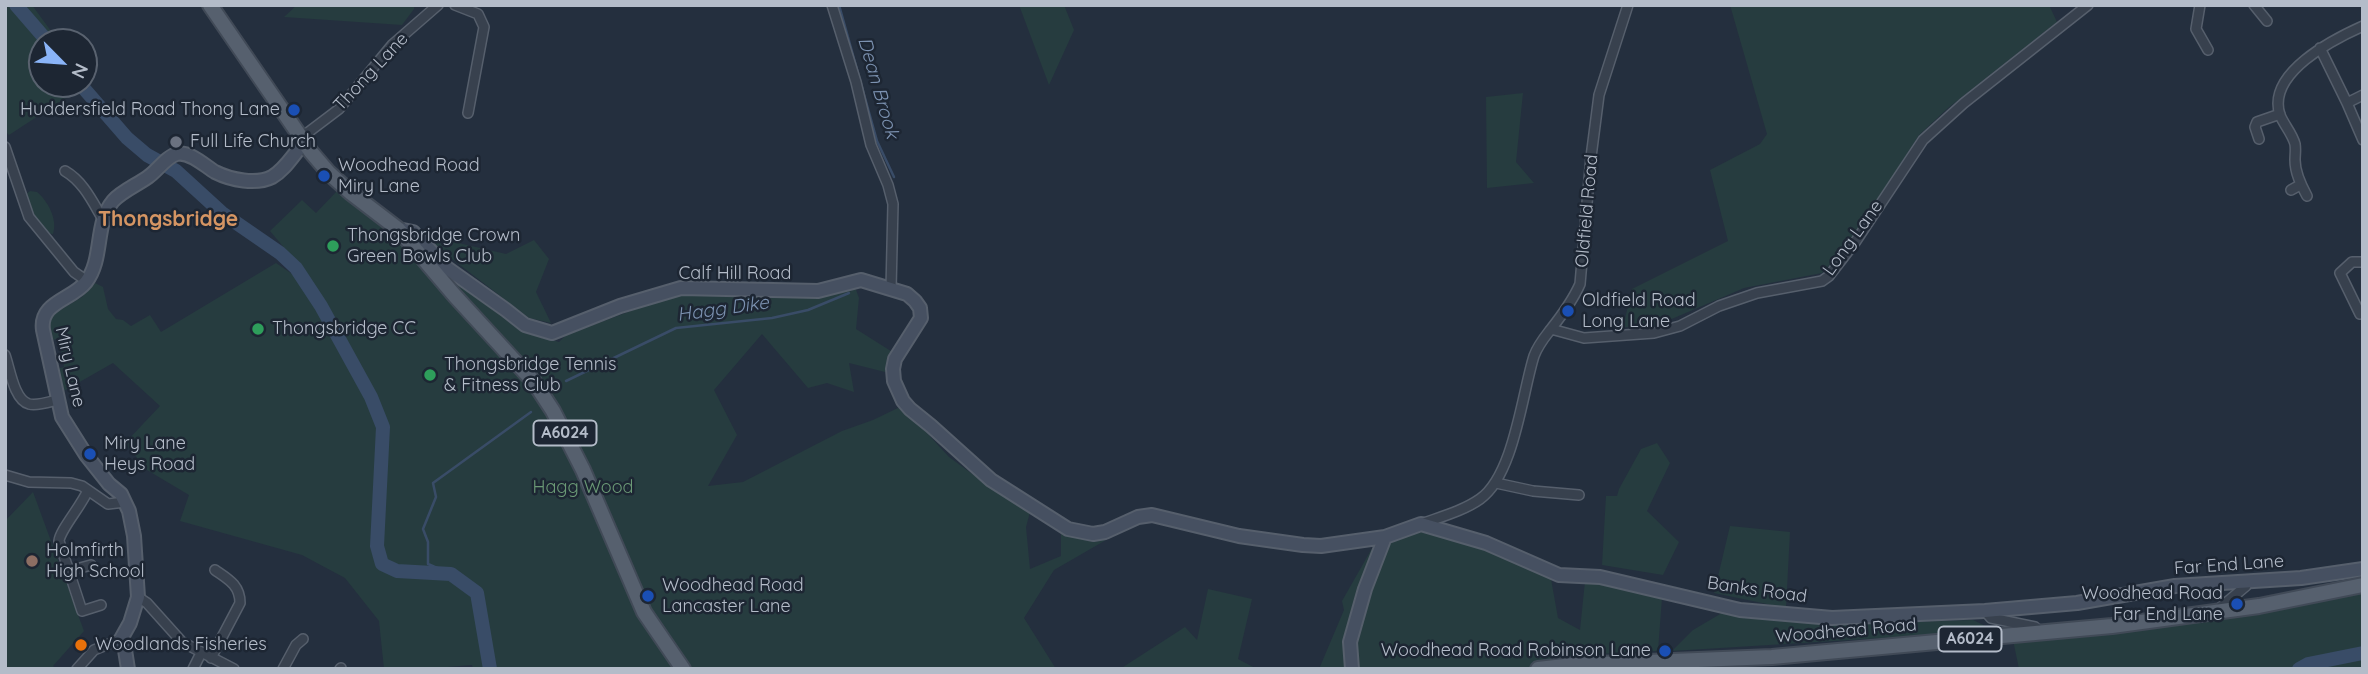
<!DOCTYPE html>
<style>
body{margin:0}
#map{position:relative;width:2368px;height:674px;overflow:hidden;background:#242f3e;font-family:Quicksand,sans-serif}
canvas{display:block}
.frame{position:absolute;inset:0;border:7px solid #b4bcc9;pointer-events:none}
.north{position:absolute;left:28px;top:28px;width:70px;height:70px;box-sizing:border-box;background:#1d2633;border:2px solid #59626f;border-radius:50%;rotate:115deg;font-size:19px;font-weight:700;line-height:28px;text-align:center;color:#b4bcc9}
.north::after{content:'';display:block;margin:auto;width:24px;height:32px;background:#8ab4f8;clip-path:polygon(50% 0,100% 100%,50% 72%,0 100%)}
</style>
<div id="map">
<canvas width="2368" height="674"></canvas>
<div class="frame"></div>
<div class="north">N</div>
</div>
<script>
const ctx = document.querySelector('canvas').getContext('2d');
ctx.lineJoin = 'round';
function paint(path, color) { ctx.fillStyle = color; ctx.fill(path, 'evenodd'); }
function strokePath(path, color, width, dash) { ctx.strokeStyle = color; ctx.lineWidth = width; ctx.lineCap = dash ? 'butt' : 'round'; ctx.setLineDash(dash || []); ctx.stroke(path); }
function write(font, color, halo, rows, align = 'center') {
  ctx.font = font + ' Quicksand,sans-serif'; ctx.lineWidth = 5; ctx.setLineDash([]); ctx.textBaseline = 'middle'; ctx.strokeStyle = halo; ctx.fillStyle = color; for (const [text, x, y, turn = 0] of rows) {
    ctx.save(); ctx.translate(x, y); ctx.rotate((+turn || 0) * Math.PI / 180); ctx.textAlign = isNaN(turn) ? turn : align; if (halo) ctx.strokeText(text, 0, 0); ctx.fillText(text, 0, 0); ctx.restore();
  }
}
paint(new Path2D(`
 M 5,5 L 32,5 L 59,42 L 42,42 L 42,84 L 84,84 L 84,77 L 90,85 L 72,94 L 9,135 L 5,131 Z
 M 297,5 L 414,5 L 414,9 L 402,25 L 284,17 Z
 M 1019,5 L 1064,5 L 1074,30 L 1049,85 Z
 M 1730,5 L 2049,5 L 2057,22 L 1948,108 L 1919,135 L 1853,239 L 1822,273 L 1744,288 L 1653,327 L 1623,327 L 1632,289 L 1728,241 L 1710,170 L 1760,144 L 1767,134 Z
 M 1523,93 L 1516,162 L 1534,183 L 1487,188 L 1486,97 Z
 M 338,190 L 519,330 L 559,342 L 566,335 L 685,291 L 851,287 L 850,292 L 855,287 L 859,298 L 856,329 L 894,353 L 889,373 L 849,363 L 854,392 L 827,383 L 808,388 L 762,334 L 714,390 L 737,435 L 708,486 L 743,482 L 842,431 L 873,420 L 902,406 L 949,457 L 986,484 L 1030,512 L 1026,527 L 1030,569 L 1061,556 L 1061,531 L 1106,540 L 1054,570 L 1024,618 L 1056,669 L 473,669 L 472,665 L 448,667 L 448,669 L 384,669 L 379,621 L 345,578 L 302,555 L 180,521 L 189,495 L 147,470 L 125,443 L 160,406 L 113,363 L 62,392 L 56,369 L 64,367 L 59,339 L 50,340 L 48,323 L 52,315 L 82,297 L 95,283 L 103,287 L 108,309 L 116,319 L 123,320 L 131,326 L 150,315 L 161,332 L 276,263 L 298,278 L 319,311 L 368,400 L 379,425 L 378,411 L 374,397 L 302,269 L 270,231 L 302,200 L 316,213 Z
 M 30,191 L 37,192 C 48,201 58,220 53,234 L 47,233 L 34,219 L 26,194 Z
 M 415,233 L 506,254 L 534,240 L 549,259 L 536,292 L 551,323 L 529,318 L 439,249 Z
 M 1657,443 L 1670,463 L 1647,511 L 1679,542 L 1663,575 L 1602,565 L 1606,496 L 1617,496 L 1619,489 L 1641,449 Z
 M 33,492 L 84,631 L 53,666 L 56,669 L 5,669 L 5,521 Z
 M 1730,526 L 1790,532 L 1786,608 L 1714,593 Z
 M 1421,532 L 1443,533 L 1484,547 L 1551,579 L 1558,618 L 1580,630 L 1585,581 L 1601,581 L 1662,598 L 1658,651 L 1578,655 L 1571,669 L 1319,669 L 1344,610 L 1342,601 L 1375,543 Z
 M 1208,589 L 1252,599 L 1238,659 L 1257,669 L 1120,669 L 1185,627 L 1197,640 Z
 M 2363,593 L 2363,669 L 2019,669 L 2013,640 L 2260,612 Z
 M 1727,610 L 1744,618 L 1834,624 L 1973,620 L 1996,631 L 1672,651 L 1693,630 Z`), '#263c3f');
strokePath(new Path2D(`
 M 839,5 L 877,141 L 894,177
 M 566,381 L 676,328 L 772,318 L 808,310 L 849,293
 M 451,574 L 428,564 L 428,542 L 423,529 L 436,497 L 433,483 L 531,412`), '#394c67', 2.5);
strokePath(new Path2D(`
 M 16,5 L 48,42
 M 80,84 L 127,138 L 147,155 L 176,171 L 222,213 L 280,253 L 296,268 L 321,306 L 371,397 L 383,427 L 377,546 L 382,564 L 397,571 L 451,574 L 477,593 L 490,669
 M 2299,669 L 2308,664 L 2363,653`), '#394c67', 14);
const street = new Path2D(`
 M 455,5 L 478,14 L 484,27 L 468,113
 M 832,5 L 856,82 L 871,145 L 888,185 L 893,204 L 891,289
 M 2200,5 L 2196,29 L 2208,50
 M 2254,5 L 2267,21
 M 2320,48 L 2347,103 L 2363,95
 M 2347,103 L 2363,140
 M 302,137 L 339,109 L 392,45 L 438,5
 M 2259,139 L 2255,127 L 2257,122 L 2280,114
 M 5,147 L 29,217 L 74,272 L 87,281
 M 65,171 C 84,182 93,203 104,221
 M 2291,190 L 2300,185
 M 2307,196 C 2301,185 2295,173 2295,160 C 2295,154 2296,150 2295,144 C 2292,133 2284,125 2280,115 C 2266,73 2334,39 2363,26
 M 2360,314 L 2340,273 L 2352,262 L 2363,262
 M 1551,329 L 1584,338 L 1654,333 L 1680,326 L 1719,306 L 1757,293 L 1822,281 L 1829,276 L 1856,241 L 1923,140 L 1964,103 L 2088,5
 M 5,355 C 10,369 14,400 29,404 C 38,406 49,402 57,400
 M 5,475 L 29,482 L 71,483 L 82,486 L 108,504 L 125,502
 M 1496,483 L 1533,491 L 1579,495
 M 88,490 C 82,505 60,530 59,541 L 82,611 L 101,605
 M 1421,524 C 1440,517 1463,511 1480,499 C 1514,475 1522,394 1534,356 C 1538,345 1544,338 1551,329 C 1562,315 1573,300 1580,284 L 1591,157 L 1599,95 L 1628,5
 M 69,571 L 91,565
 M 138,597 L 147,603 L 182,642 L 234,669
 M 1985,611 L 1991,618 L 2035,627 L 2041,632
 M 2219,611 L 2221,607 L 2246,586 L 2247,582
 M 211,658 L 240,603 C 240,585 228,579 215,570
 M 77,669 L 94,650 L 121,639
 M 193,669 L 201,653
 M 283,669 L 296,645 L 303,639
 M 340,669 L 341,668`);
const secondary = new Path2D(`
 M 398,229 L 413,232 L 447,268 L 506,310 L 525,325 L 552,333 L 620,306 L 681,288 L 818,291 L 861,280 L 907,294 L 915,301 L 920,308 L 921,318 L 895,359 L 893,369 L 894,381 L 903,401 L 910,409 L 931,426 L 991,480 L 1068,529 L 1093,534 L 1105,532 L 1138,517 L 1152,515 L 1239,536 L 1303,545 L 1321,546 L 1385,537 L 1421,524 L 1486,543 L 1559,575 L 1600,577 L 1740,610 L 1832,618 L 1985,611 L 2077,603 L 2175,586 L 2301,578 L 2363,569
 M 128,669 L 125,650 L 121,639 L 130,623 L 138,597 L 134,536 L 129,511 L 121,494 L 109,484 L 86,455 L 62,417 L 43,330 C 39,302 72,300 86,282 C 104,259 94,224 113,201 C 122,191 137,185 148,177 C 157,171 167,156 177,154 C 190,151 205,166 215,172 C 231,180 256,185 272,177 C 286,169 294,153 305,142
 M 1352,669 L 1350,642 L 1365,589 L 1385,537`);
const primary = new Path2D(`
 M 210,5 L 311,152 L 329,173 L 351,193 L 398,229 L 455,296 L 534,382 L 553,411 L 583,470 L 644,612 L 683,669
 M 1538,669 L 1573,665 L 1772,657 L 2112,626 L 2259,606 L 2363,585`);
strokePath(street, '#565f6c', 12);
strokePath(secondary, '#565f6c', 16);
strokePath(primary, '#414a57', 18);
strokePath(street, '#38414e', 9);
strokePath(secondary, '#465061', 12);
strokePath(primary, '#56606e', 14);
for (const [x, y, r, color] of [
 [294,110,7,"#1a4fb4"],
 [176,142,7,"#6b7280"],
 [324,176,7,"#1a4fb4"],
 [333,246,7,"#2e9e5b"],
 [1568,311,7,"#1a4fb4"],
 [258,329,7,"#2e9e5b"],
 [430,375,7,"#2e9e5b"],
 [90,454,7,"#1a4fb4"],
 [32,561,7,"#8d6e63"],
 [648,596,7,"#1a4fb4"],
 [2237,604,7,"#1a4fb4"],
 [81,645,7,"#e8710a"],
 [1665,651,7,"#1a4fb4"]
]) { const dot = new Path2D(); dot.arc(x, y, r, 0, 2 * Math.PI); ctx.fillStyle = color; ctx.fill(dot); strokePath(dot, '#1d2633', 2.5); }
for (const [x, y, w] of [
 [565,433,63],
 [1970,639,63]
]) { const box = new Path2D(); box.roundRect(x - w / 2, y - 12.5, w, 25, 5); ctx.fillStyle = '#1d2633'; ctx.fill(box); strokePath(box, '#b4bcc9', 2); }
write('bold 16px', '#b4bcc9', null, [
 ["A6024",565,433],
 ["A6024",1970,639]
]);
write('18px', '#b4bcc9', '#1d2633', [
 ["Thong Lane",371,72,-47],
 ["Oldfield Road",1587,211,-85],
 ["Long Lane",1853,238,-54],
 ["Calf Hill Road",735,274],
 ["Miry Lane",70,367,77],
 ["Far End Lane",2229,565,-4],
 ["Banks Road",1757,590,8],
 ["Woodhead Road",1846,631,-5]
]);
write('18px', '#b4bcc9', '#1d2633', [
 ["Huddersfield Road Thong Lane",280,110,"right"],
 ["Full Life Church",190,142],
 ["Woodhead Road",338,166],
 ["Miry Lane",338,187],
 ["Thongsbridge Crown",347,236],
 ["Green Bowls Club",347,257],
 ["Oldfield Road",1582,301],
 ["Long Lane",1582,322],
 ["Thongsbridge CC",272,329],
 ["Thongsbridge Tennis",444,365],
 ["& Fitness Club",444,386],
 ["Miry Lane",104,444],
 ["Heys Road",104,465],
 ["Holmfirth",46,551],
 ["High School",46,572],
 ["Woodhead Road",662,586],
 ["Lancaster Lane",662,607],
 ["Woodhead Road",2223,594,"right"],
 ["Far End Lane",2223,615,"right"],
 ["Woodlands Fisheries",95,645],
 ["Woodhead Road Robinson Lane",1651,651,"right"]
], 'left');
write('18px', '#6b9a76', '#1d2633', [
 ["Hagg Wood",583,488]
]);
write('italic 19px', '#7c92b1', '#1d2633', [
 ["Dean Brook",878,88,74],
 ["Hagg Dike",723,309,-8]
]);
write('bold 21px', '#d59563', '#1d2633', [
 ["Thongsbridge",168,220]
]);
</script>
